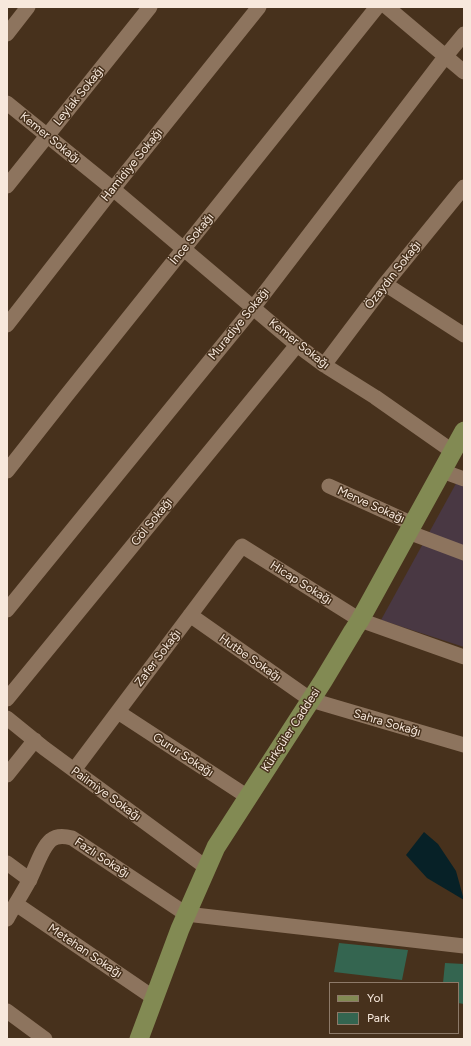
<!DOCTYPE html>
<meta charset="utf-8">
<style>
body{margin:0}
#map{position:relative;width:471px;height:1046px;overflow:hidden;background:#47311c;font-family:Figtree,sans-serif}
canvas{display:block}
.frame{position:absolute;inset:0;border:8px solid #f7e8dc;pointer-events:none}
.legend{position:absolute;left:329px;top:982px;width:130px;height:52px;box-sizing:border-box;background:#47311c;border:1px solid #8d7a69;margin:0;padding:5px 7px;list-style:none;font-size:12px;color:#f7e8dc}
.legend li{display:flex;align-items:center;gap:8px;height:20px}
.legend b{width:20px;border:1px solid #8d7a69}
</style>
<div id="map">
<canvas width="471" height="1046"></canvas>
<div class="frame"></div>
<ul class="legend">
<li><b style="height:5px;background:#828a53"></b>Yol</li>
<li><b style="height:11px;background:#346550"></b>Park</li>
</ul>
</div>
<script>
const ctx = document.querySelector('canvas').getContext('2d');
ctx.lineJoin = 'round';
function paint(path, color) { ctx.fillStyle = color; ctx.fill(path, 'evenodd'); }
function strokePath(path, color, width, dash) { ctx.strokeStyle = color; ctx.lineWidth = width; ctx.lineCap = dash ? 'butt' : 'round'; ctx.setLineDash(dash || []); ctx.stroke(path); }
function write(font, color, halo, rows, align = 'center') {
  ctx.font = font + ' Figtree,sans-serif'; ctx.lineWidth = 3; ctx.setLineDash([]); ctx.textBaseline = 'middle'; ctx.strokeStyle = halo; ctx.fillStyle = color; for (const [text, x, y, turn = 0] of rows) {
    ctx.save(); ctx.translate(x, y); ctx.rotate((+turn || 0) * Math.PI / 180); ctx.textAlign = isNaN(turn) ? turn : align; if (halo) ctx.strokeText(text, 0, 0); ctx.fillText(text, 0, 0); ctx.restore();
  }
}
paint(new Path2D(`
 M 464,469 L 464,647 L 381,620 Z`), '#493843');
paint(new Path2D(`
 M 339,943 L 408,950 L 402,980 L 334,972 Z
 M 445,963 L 464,964 L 464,1004 L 458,1003 L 458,983 L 443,983 Z`), '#346550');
paint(new Path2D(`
 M 424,832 L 438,844 L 456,871 L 464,900 L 427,878 L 406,855 Z`), '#072127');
strokePath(new Path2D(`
 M 387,7 L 464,72
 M 7,34 L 28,7
 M 7,103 L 113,189 L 297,345 L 324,365 L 375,397 L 452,451
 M 7,186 L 150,7
 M 385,284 L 464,335
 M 7,325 L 113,189 L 259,7
 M 324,365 L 385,284 L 464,187
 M 7,471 L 66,396 L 377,7
 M 442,471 L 464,479
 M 329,486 L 413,524
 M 408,532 L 464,553
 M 7,610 L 253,308 L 445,57 L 464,34
 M 190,615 L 311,700 L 464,745
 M 7,699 L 297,345
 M 118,712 L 248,797
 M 7,718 L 44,748 L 207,868
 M 74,770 L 242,546 L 360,620 L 464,657
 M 7,775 L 35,740
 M 7,863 L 30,880
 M 16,904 L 154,998
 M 7,919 C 14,906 22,894 29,881 C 35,870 42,847 51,840 C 57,835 65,836 72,838 L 186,914 L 464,946
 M 7,1011 L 45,1039`), '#8d745e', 15);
strokePath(new Path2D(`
 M 139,1039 L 180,929 L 216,847 L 323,681 L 353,631 L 360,620 L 464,431`), '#828a53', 19);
write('12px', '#f7e8dc', '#47311c', [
 ["Leylak Sokağı",79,96,-51],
 ["Kemer Sokağı",50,138,39],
 ["Hamidiye Sokağı",132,165,-51],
 ["İnce Sokağı",192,239,-51],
 ["Özaydın Sokağı",393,275,-52],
 ["Muradiye Sokağı",239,324,-51],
 ["Kemer Sokağı",299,344,38],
 ["Merve Sokağı",371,505,24],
 ["Göl Sokağı",152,522,-51],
 ["Hicap Sokağı",301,583,32],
 ["Zafer Sokağı",158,658,-53],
 ["Hutbe Sokağı",250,658,35],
 ["Sahra Sokağı",387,723,16],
 ["Kürkçüler Caddesi",291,730,-57],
 ["Gurur Sokağı",183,755,33],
 ["Pailmiye Sokağı",106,794,36],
 ["Fazlı Sokağı",102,858,33],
 ["Metehan Sokağı",85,951,34]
]);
</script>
